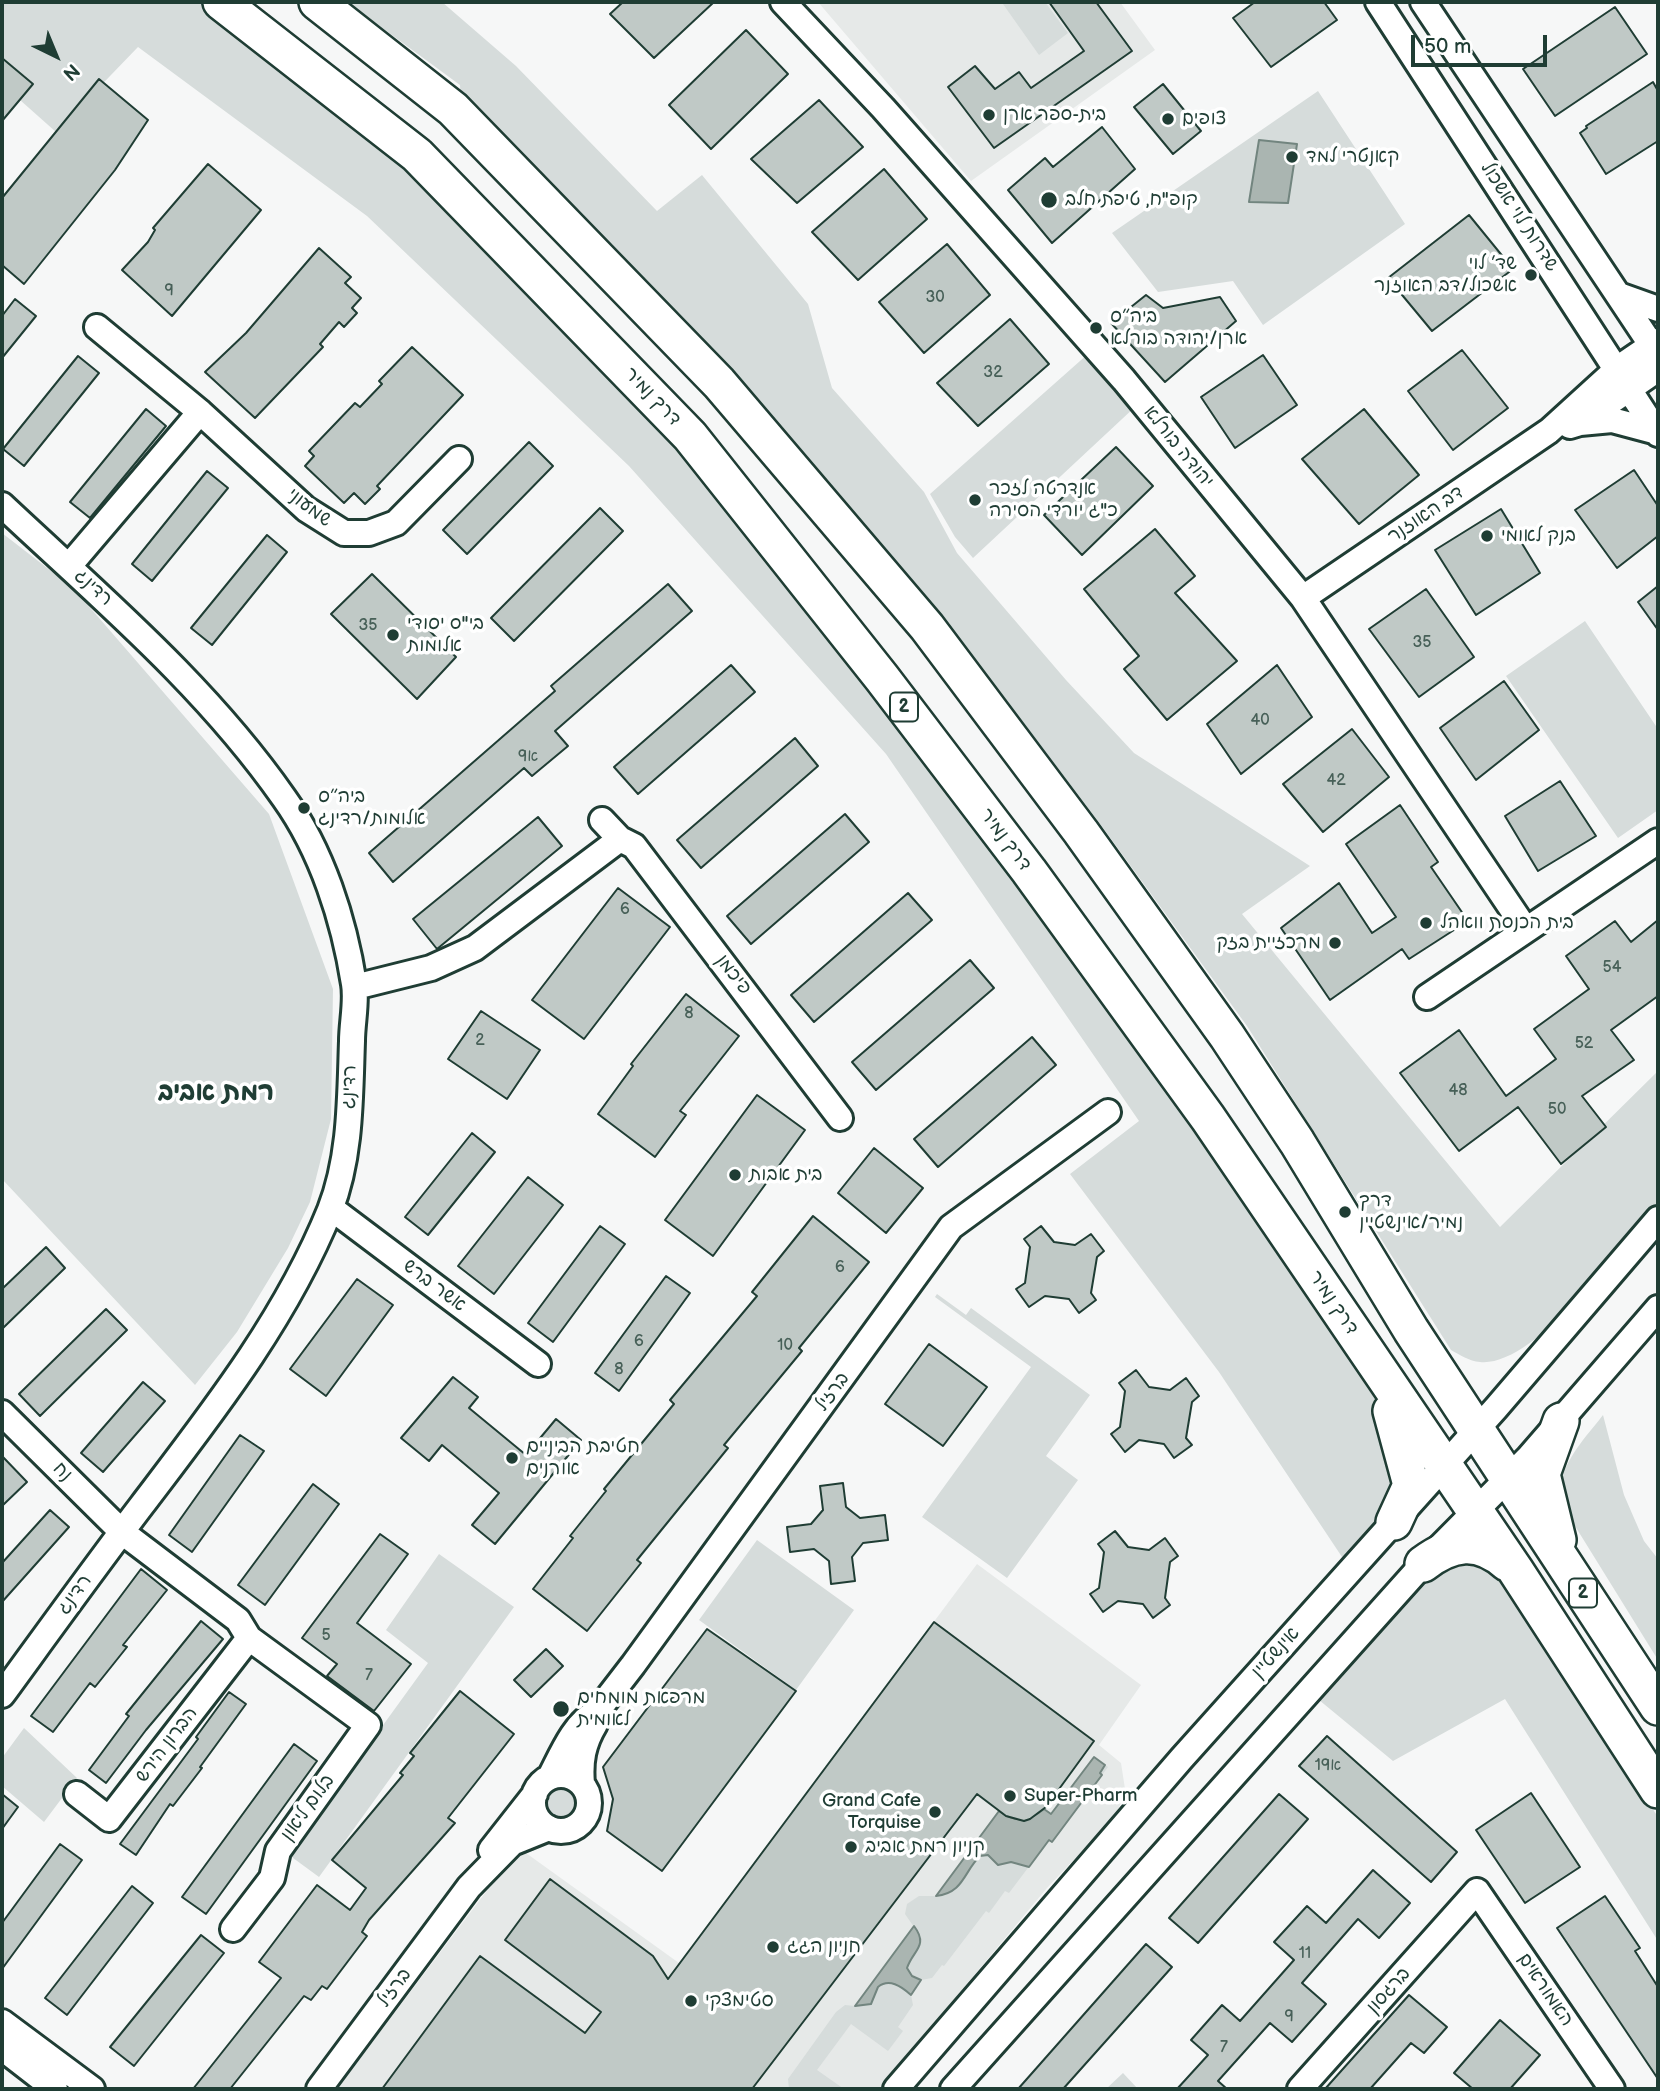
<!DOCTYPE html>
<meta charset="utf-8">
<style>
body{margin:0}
#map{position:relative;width:1660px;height:2091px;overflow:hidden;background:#f6f7f7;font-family:"Balsamiq Sans",sans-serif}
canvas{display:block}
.frame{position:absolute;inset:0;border:4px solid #1f3d34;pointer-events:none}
.north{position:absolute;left:21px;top:21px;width:70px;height:70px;-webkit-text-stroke:5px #fff;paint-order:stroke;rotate:137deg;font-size:19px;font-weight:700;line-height:28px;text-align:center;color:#1f3d34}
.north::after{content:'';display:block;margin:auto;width:24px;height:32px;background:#1f3d34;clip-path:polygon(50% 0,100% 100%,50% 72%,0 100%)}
.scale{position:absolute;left:1411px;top:35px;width:136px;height:32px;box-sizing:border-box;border:4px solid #1f3d34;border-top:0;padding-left:9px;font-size:21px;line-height:24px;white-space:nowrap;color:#1f3d34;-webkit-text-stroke:5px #fff;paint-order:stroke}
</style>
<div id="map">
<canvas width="1660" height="2091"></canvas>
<div class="frame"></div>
<div class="north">N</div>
<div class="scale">50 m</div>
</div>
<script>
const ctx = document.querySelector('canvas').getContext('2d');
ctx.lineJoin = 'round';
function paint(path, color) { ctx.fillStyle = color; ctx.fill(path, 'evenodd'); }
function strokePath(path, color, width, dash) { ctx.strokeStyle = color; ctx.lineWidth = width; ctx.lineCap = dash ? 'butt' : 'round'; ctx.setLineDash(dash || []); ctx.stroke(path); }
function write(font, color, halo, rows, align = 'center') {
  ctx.font = font + ' "Balsamiq Sans","Playpen Sans Hebrew",sans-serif'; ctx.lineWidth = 7; ctx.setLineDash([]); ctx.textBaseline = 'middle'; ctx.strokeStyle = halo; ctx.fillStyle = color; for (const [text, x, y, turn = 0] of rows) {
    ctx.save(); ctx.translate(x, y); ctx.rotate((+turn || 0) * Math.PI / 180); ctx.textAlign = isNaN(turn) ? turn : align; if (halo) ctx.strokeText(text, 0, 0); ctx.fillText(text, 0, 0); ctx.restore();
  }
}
paint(new Path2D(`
 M 818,2 L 1120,2 L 1155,50 L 971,181 Z
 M 977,1564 L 1141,1685 L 1099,1745 L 1121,1763 L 1125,1789 L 1119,1808 L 1103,1829 L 1047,1888 L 879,2089 L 337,2089 L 519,1848 L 679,1963 Z`), '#e6e9e8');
paint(new Path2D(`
 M 2,2 L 207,2 L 413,164 L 680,441 L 910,732 L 1194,1125 L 1371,1379 L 1393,1436 L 1392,1511 L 1346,1563 L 1219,1372 L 1070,1174 L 1139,1121 L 886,754 L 629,466 L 367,216 L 138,47 L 56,132 L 2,84 Z
 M 347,2 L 442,2 L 516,66 L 657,211 L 702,175 L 808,304 L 832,388 L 924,492 L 957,553 L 1066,680 L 1134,753 L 1310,866 L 1242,914 L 1500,1227 L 1658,1071 L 1658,1207 C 1625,1246 1534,1368 1480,1362 C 1469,1361 1460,1355 1451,1350 L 1247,1026 L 1098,821 L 944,618 L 741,380 L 461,103 L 460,85 Z
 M 1006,2 L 1045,2 L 1068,33 L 1039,55 L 1003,4 Z
 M 1318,91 L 1405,224 L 1263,325 L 1233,281 L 1158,292 L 1112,233 Z
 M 1089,353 L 1136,406 L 973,558 L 955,537 L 930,494 Z
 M 2,533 L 73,588 L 269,814 L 333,989 L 331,1119 L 310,1202 L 288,1248 L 237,1332 L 195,1385 L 2,1179 Z
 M 1585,621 L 1658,729 L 1658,810 L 1618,838 L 1506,676 Z
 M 937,1294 L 966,1315 L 971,1308 L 1090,1395 L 1046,1456 L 1078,1480 L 1007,1578 L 922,1517 L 1031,1367 L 935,1297 Z
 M 1603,1415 L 1624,1495 L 1644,1541 L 1658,1559 L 1658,1660 L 1562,1505 C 1553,1470 1583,1441 1603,1415 Z
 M 757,1540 L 854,1610 L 796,1690 L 699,1620 Z
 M 439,1554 L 514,1607 L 319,1877 L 289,1855 L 428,1663 L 386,1630 Z
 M 1489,1560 L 1658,1817 L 1658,1941 L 1505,1699 L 1393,1761 L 1313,1695 L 1431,1567 Z
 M 24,1728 L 77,1778 L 44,1822 L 2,1786 L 2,1758 Z
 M 1094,1757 L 1108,1767 L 1052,1842 L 1049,1840 L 1009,1893 L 1005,1891 L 989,1913 L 986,1911 L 944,1966 L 942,1965 L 932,1978 L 921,1980 L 911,1995 L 913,2005 L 898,2027 L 903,2031 L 888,2051 L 851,2024 L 817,2070 L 844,2089 L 789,2089 L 788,2079 L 836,2012 L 845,2005 L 855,2006 L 914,1927 L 905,1914 L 907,1904 L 919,1896 L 936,1896 L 999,1811 C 1015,1823 1028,1822 1044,1809 L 1051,1814 Z
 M545 1801a17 17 0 1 1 34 0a17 17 0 1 1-34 0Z
 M 1123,2073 L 1138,2089 L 1106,2089 Z`), '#d6dcdb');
const water = new Path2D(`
 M 1259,140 L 1297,144 L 1288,203 L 1249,202 Z
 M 1094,1757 L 1105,1765 L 1100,1773 L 1102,1775 L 1052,1842 L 1049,1840 L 1029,1867 L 1011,1862 L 998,1865 L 988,1855 L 980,1856 C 964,1871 964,1893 936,1896 L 999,1811 C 1015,1823 1028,1822 1044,1809 L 1051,1814 Z
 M 914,1926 C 929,1946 913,1950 907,1968 L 912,1976 L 921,1980 L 911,1995 C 901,1986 889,1978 878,1987 L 871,2004 L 855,2006 Z`);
paint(water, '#aab5b1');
strokePath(water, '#72857f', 2);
const building = new Path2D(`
 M 623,2 L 714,2 L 654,58 L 610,14 Z
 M 1049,2 L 1096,2 L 1132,51 L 994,148 L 948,87 L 975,66 L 995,89 L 1019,72 L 1031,88 L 1084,51 Z
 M 1255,2 L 1324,2 L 1337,20 L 1271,67 L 1233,18 Z
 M 1615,7 L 1647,54 L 1555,116 L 1523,69 Z
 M 746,30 L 788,74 L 711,149 L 669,105 Z
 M 2,58 L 33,84 L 2,121 Z
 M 99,79 L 148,120 L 115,170 L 24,284 L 2,265 L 2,198 Z
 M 1653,82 L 1658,91 L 1658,141 L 1606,174 L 1580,133 L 1587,128 L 1586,126 Z
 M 1163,84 L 1201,131 L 1173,154 L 1134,107 Z
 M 819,100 L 863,147 L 797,203 L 751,159 Z
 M 1102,127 L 1135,169 L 1052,243 L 1008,190 L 1045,158 L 1053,167 Z
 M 208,164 L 261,210 L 172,316 L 122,270 L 148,242 L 155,230 L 153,228 Z
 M 884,169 L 927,219 L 858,280 L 812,232 Z
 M 1469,215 L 1513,269 L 1432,331 L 1388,278 Z
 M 947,244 L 990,295 L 924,353 L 879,302 Z
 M 319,248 L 351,277 L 345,283 L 361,298 L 352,308 L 357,313 L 344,327 L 339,322 L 320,344 L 323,347 L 255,418 L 205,372 L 246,333 Z
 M 1146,295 L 1163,308 L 1220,297 L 1236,321 L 1165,382 L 1111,323 Z
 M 15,299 L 36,316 L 2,358 L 2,316 Z
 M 1010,319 L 1049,364 L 978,426 L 937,383 Z
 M 412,347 L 463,395 L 377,486 L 380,489 L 365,504 L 354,493 L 344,503 L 305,466 L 314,456 L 309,451 L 355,403 L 360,407 L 382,384 L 379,381 Z
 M 1462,350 L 1508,408 L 1453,450 L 1408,391 Z
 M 1263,355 L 1297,405 L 1235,448 L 1201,397 Z
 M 78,356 L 99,373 L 24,466 L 3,449 Z
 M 146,409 L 166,426 L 90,518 L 70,502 Z
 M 1364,409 L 1419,475 L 1359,524 L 1302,459 Z
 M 529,442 L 553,466 L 467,554 L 443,530 Z
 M 1116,447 L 1153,486 L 1082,555 L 1044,515 Z
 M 1634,470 L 1658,506 L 1658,536 L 1617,568 L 1575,510 Z
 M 207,471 L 228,488 L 152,581 L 132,564 Z
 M 600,508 L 623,531 L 514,641 L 491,618 Z
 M 1501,509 L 1540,573 L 1476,615 L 1435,550 Z
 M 1155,529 L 1195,576 L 1175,593 L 1237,661 L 1167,720 L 1124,669 L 1139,656 L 1084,589 Z
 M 267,535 L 287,552 L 212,645 L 191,628 Z
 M 372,574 L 456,657 L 417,699 L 331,614 Z
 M 668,584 L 692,611 L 555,731 L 568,746 L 532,776 L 524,768 L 393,882 L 369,853 L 555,691 L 551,686 Z
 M 1658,586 L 1658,630 L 1638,602 Z
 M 1426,589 L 1474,657 L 1419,697 L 1369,629 Z
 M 731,665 L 755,692 L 638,794 L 614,767 Z
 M 1277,665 L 1312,717 L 1241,774 L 1207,724 Z
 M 1504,681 L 1539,730 L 1476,780 L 1440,728 Z
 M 1352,729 L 1389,777 L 1323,832 L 1283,784 Z
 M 795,738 L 818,766 L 701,868 L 677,840 Z
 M 1560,781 L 1596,836 L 1538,871 L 1505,816 Z
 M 1400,805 L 1438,862 L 1431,867 L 1468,921 L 1409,959 L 1402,949 L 1330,1000 L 1281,928 L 1339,883 L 1372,933 L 1396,917 L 1346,844 Z
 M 845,814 L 869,842 L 751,944 L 727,916 Z
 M 538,817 L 562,846 L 437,949 L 413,919 Z
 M 618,888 L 670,927 L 584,1039 L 532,1000 Z
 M 908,893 L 932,920 L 814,1022 L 791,995 Z
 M 1658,920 L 1658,996 L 1611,1030 L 1634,1060 L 1582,1096 L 1606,1127 L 1561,1164 L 1518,1107 L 1459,1151 L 1400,1073 L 1459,1030 L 1506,1096 L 1556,1059 L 1534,1029 L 1589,989 L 1566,956 L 1615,921 L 1631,942 Z
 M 970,960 L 994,988 L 876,1090 L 852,1062 Z
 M 686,994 L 739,1036 L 680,1111 L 686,1115 L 655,1157 L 598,1114 L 633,1066 L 631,1064 Z
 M 481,1011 L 540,1050 L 507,1099 L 448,1059 Z
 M 1032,1037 L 1056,1065 L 938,1167 L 914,1139 Z
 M 757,1095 L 805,1130 L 713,1256 L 665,1220 Z
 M 472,1133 L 495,1152 L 428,1235 L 405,1217 Z
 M 874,1148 L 923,1188 L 886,1233 L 838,1193 Z
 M 528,1177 L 563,1205 L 494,1294 L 458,1266 Z
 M 813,1216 L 869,1262 L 799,1348 L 802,1351 L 724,1445 L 728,1448 L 637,1560 L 641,1563 L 587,1631 L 533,1589 L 573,1538 L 570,1536 L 606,1491 L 604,1489 L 674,1404 L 670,1400 L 757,1296 L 752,1292 Z
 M 600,1226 L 625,1244 L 553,1342 L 528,1323 Z
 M 1041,1226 L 1054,1242 L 1075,1245 L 1091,1234 L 1104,1251 L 1097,1257 L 1091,1293 L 1096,1300 L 1079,1313 L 1069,1299 L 1045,1296 L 1029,1307 L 1016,1289 L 1025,1283 L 1030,1247 L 1024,1239 Z
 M 46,1247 L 65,1268 L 2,1329 L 2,1289 Z
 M 666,1276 L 690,1293 L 619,1391 L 595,1373 Z
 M 357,1279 L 393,1305 L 326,1396 L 290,1369 Z
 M 106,1309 L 127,1330 L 40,1416 L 19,1394 Z
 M 929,1344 L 987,1387 L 943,1446 L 885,1404 Z
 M 1136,1370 L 1149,1387 L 1170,1390 L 1186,1378 L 1199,1396 L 1192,1402 L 1186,1438 L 1192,1445 L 1174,1458 L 1164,1444 L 1139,1440 L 1125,1452 L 1111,1434 L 1120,1427 L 1125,1391 L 1119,1383 Z
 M 453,1377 L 478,1397 L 469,1408 L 526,1455 L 556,1419 L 581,1440 L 495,1544 L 472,1525 L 499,1493 L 442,1445 L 429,1461 L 401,1438 Z
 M 143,1382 L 165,1401 L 103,1472 L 81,1453 Z
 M 240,1435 L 264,1451 L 192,1552 L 169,1535 Z
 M 2,1456 L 27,1482 L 2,1506 Z
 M 843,1483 L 846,1507 L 860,1518 L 885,1515 L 888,1540 L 863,1543 L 852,1557 L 855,1581 L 831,1584 L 829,1561 L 814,1549 L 790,1552 L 787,1527 L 811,1524 L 823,1510 L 820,1486 Z
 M 313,1484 L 339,1504 L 265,1605 L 238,1585 Z
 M 50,1510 L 69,1527 L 2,1602 L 2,1563 Z
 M 1115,1531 L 1128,1547 L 1149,1550 L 1165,1538 L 1178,1556 L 1170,1562 L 1165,1598 L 1170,1605 L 1153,1618 L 1143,1604 L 1118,1601 L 1103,1612 L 1090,1594 L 1099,1588 L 1104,1552 L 1098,1544 Z
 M 380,1534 L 408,1554 L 357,1623 L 411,1664 L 374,1711 L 327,1676 L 337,1664 L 302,1638 Z
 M 141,1569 L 167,1590 L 123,1645 L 127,1647 L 95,1687 L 90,1683 L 53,1732 L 31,1716 Z
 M 201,1621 L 223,1639 L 146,1730 L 106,1783 L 89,1770 L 129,1716 L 126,1714 Z
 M 934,1622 L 1094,1741 L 1046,1807 L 1030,1819 L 1024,1821 L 1006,1816 L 977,1794 L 752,2089 L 382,2089 L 480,1956 L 585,2033 L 601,2012 L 505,1940 L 550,1879 L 653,1956 L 668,1979 Z
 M 707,1629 L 796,1691 L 662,1871 L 607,1831 L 613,1799 L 603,1767 Z
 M 546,1649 L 563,1666 L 531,1697 L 514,1680 Z
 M 460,1691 L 514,1734 L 448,1818 L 455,1823 L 369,1920 L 362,1932 L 367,1936 L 327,1989 L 322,1986 L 311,2000 L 304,1996 L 230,2089 L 193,2089 L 281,1978 L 259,1962 L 317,1885 L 350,1910 L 366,1888 L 332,1860 L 403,1775 L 400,1773 L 414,1756 L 410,1753 Z
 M 229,1692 L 246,1704 L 200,1767 L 202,1768 L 173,1806 L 170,1804 L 136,1855 L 120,1844 L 198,1739 L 196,1737 Z
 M 1327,1736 L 1457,1852 L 1431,1882 L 1299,1766 Z
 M 294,1744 L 317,1761 L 206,1914 L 182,1897 Z
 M 1531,1793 L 1580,1867 L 1525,1903 L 1476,1830 Z
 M 2,1794 L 18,1807 L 2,1829 Z
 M 1279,1794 L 1308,1819 L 1198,1943 L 1169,1918 Z
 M 60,1844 L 82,1860 L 2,1969 L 2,1923 Z
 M 1373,1870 L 1410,1903 L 1379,1938 L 1358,1919 L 1302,1983 L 1326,2004 L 1292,2042 L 1270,2023 L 1218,2081 L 1227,2089 L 1177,2089 L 1208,2055 L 1191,2040 L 1222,2005 L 1240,2021 L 1294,1960 L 1274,1942 L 1307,1906 L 1326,1923 Z
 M 132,1886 L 153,1903 L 67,2015 L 45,1998 Z
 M 1605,1896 L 1640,1948 L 1635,1951 L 1658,1987 L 1658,2079 L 1557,1928 Z
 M 201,1935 L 224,1953 L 134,2066 L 110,2047 Z
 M 1146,1944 L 1172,1967 L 1063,2089 L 1018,2089 Z
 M 1409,1995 L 1447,2027 L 1424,2053 L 1411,2043 L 1370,2089 L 1325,2089 Z
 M 1500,2020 L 1540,2055 L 1510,2089 L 1473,2089 L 1454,2073 Z`);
paint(building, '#c0c9c6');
strokePath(building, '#1f3d34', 2);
const minor = new Path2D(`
 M 783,2 L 883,108 L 1124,380 L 1303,598 L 1526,930
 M 1378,2 L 1658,434
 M 1423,2 L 1658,355
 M 1619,295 L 1658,309
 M 97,327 L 200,412 L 306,509 L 344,533 L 369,533 L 396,523 L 459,459
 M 1580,423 L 1612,420 L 1657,432
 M 1570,426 L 1580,423 L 1658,369
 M 2,505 C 100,597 206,686 284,798 C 322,851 344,920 354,984 C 357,1001 352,1023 352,1041 C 350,1097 351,1157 330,1210 C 286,1319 212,1413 142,1505 C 94,1568 48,1632 2,1695
 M 69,566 L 200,412
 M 1303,598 L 1549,431 L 1617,369 L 1658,341
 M 602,820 L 620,839 L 634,846 L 840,1118
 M 355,987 L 431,968 L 475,948 L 620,839
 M 1427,997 L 1658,841
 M 331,1208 L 538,1364
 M 2,1413 L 122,1532 L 238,1620 L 249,1638 L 368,1725 L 278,1851 L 272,1878 L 233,1929
 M533 1803a28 28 0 1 1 56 0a28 28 0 1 1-56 0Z
 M 550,1777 C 560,1758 575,1721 596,1713 L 633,1665 L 951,1227 L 1108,1112
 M 582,1784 C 580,1761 583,1744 595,1724
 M 77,1794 L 109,1819 L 249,1638
 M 491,1850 L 535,1794
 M 2,2022 L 92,2089
 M 2,2048 L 55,2089
 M 319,2089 L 469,1887 L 512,1843 L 549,1828
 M 896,2089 L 1182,1758 L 1496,1408 L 1658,1219
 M 953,2089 L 1423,1564 L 1528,1458 L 1658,1308
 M 1300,2089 L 1477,1891 L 1612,2089`);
const highway = new Path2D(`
 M 221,2 L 417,155 L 690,436 L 882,678 L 1029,871 L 1208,1118 L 1516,1571 L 1658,1790
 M 317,2 L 453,109 L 719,383 L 927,627 L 1081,832 L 1227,1036 L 1297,1142 L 1411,1330 L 1658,1707
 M 1391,1411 L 1411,1485 L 1394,1522
 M 1558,1540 L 1542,1474 L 1561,1421
 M 1423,1564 C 1452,1542 1478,1538 1507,1563`);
strokePath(minor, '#1f3d34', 30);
strokePath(highway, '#1f3d34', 40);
strokePath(minor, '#fff', 24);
strokePath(highway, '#fff', 35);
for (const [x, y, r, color] of [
 [989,115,7,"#1f3d34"],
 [1168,119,7,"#1f3d34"],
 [1292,157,7,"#1f3d34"],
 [1049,200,9,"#1f3d34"],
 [1531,275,7,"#1f3d34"],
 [1096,328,7,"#1f3d34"],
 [975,500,7,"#1f3d34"],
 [1487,536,7,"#1f3d34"],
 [393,635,7,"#1f3d34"],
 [304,808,7,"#1f3d34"],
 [1426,923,7,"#1f3d34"],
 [1335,943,7,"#1f3d34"],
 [735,1175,7,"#1f3d34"],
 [1345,1212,7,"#1f3d34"],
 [512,1458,7,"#1f3d34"],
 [561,1709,9,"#1f3d34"],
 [1010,1796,7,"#1f3d34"],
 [935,1812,7,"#1f3d34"],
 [851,1847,7,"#1f3d34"],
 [773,1947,7,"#1f3d34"],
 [691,2001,7,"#1f3d34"]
]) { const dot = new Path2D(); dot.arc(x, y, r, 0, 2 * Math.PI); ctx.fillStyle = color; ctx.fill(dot); strokePath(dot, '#fff', 2.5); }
write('16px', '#476058', null, [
 ["9",169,291],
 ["30",935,298],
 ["32",993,373],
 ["35",368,626],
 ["35",1422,643],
 ["40",1260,721],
 ["9א",528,757],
 ["42",1336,781],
 ["6",625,910],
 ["54",1612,968],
 ["8",689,1014],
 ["2",480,1041],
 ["52",1584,1044],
 ["48",1458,1091],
 ["50",1557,1110],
 ["6",840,1268],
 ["6",639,1342],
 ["10",785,1346],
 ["8",619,1370],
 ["5",326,1636],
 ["7",369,1676],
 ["19א",1328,1766],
 ["11",1305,1954],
 ["9",1289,2017],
 ["7",1224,2048]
]);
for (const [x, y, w] of [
 [904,707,28],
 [1583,1593,28]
]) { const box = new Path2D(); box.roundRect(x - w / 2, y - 14.5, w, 29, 5); ctx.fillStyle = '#fff'; ctx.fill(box); strokePath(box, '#1f3d34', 2); }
write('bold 18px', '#1f3d34', null, [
 ["2",904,707],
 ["2",1583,1593]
]);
write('19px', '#1f3d34', '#fff', [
 ["בית-ספר ארן",1003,115],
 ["צופים",1182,119],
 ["קאנטרי למד",1306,157],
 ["קופ\"ח, טיפת חלב",1065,200],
 ["שד׳ לוי",1517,264,"right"],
 ["אשכול/דב האוזנר",1517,286,"right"],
 ["ביה״ס",1110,317],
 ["ארן/יהודה בורלא",1110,339],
 ["אנדרטה לזכר",989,489],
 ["כ\"ג יורדי הסירה",989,511],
 ["בנק לאומי",1501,536],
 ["בי\"ס יסודי",407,624],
 ["אלומות",407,646],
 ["ביה״ס",318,797],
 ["אלומות/רדינג",318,819],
 ["בית הכנסת וואהל",1440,923],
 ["מרכזיית בזק",1321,943,"right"],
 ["בית אבות",749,1175],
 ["דרך",1359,1201],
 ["נמיר/אינשטיין",1359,1223],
 ["חטיבת הביניים",526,1447],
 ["אורנים",526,1469],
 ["מרפאת מומחים",577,1698],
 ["לאומית",577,1720],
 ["Super-Pharm",1024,1796],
 ["Grand Cafe",921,1801,"right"],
 ["Torquise",921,1823,"right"],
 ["קניון רמת אביב",865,1847],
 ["חניון הגג",787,1947],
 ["סטימצקי",705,2001]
], 'left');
write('19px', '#1f3d34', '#fff', [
 ["שדרות לוי אשכול",1519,217,57],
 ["דרך נמיר",652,397,46],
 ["יהודה בורלא",1178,447,51],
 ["שמעוני",309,508,37],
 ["דב האוזנר",1426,515,-34],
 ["רדינג",93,588,42],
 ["דרך נמיר",1005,840,53],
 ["פיכמן",733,975,52],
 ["רדינג",350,1087,-88],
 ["אשר ברש",434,1286,37],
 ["דרך נמיר",1333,1303,56],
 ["ברזיל",833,1392,-54],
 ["נח",62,1472,45],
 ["רדינג",75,1595,-54],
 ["אינשטיין",1276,1653,-48],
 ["הברון הירש",167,1745,-53],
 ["בלום ליאון",308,1808,-54],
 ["ברזיל",395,1988,-54],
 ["האמוראים",1545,1990,56],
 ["ברגסון",1389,1991,-48]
]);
write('bold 26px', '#1f3d34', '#fff', [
 ["רמת אביב",216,1093]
]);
</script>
